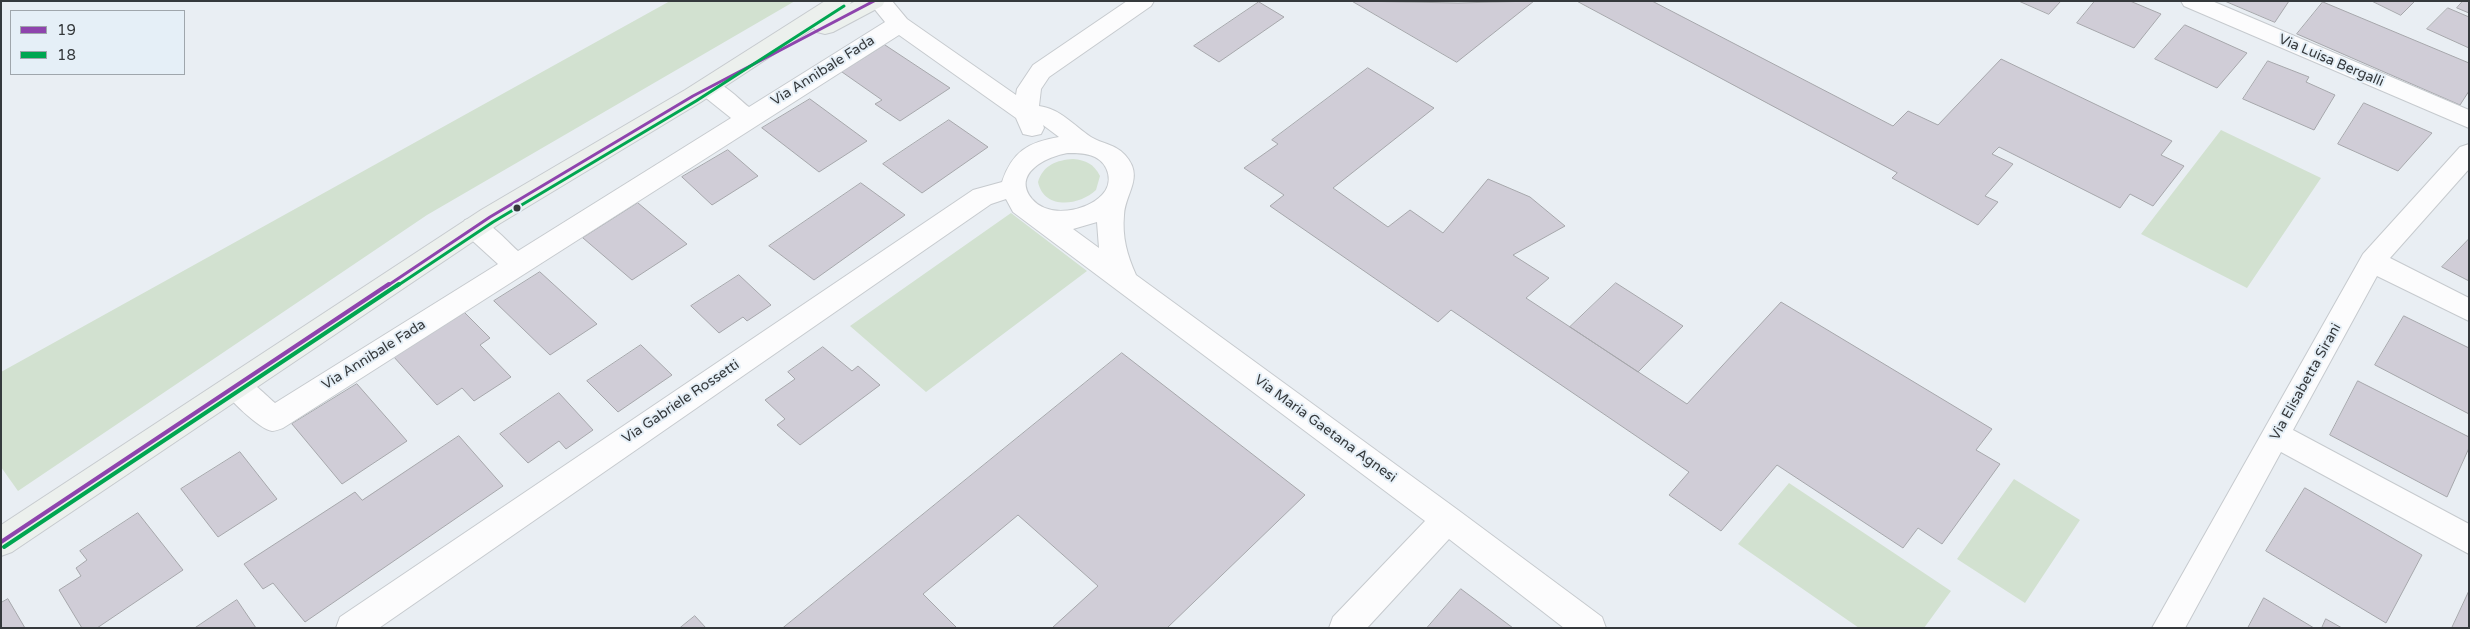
<!DOCTYPE html>
<style>
body{margin:0}
#map{position:relative;width:2470px;height:629px;overflow:hidden;background:#e9eef3;font-family:"Varela Round",sans-serif}
canvas{display:block}
.frame{position:absolute;inset:0;border:2px solid #35393c;pointer-events:none}
.legend{position:absolute;left:10px;top:10px;width:175px;height:65px;box-sizing:border-box;background:#e5eff7;border:1px solid #9fa6ac;margin:0;padding:6px 9px;list-style:none;font-size:15px;color:#35393c}
.legend li{display:flex;align-items:center;gap:10px;height:25px}
.legend b{width:25px;border:1px solid #9fa6ac}
</style>
<div id="map">
<canvas width="2470" height="629"></canvas>
<div class="frame"></div>
<ul class="legend">
<li><b style="height:6px;background:#8e44ad"></b>19</li>
<li><b style="height:6px;background:#00a651"></b>18</li>
</ul>
</div>
<script>
const ctx = document.querySelector('canvas').getContext('2d');
ctx.lineJoin = 'round';
function paint(path, color) { ctx.fillStyle = color; ctx.fill(path, 'evenodd'); }
function strokePath(path, color, width, dash) { ctx.strokeStyle = color; ctx.lineWidth = width; ctx.lineCap = dash ? 'butt' : 'round'; ctx.setLineDash(dash || []); ctx.stroke(path); }
function write(font, color, halo, rows, align = 'center') {
  ctx.font = font + ' "Varela Round",sans-serif'; ctx.lineWidth = 4; ctx.setLineDash([]); ctx.textBaseline = 'middle'; ctx.strokeStyle = halo; ctx.fillStyle = color; for (const [text, x, y, turn = 0] of rows) {
    ctx.save(); ctx.translate(x, y); ctx.rotate((+turn || 0) * Math.PI / 180); ctx.textAlign = isNaN(turn) ? turn : align; if (halo) ctx.strokeText(text, 0, 0); ctx.fillText(text, 0, 0); ctx.restore();
  }
}
paint(new Path2D(`
 M 670,1 L 795,1 L 427,215 L 18,491 L 1,467 L 1,372 Z
 M 2221,130 L 2321,178 L 2247,288 L 2141,234 Z
 M 1073,159 C 1086,160 1094,164 1100,176 L 1096,190 C 1079,206 1044,210 1038,182 C 1043,165 1057,160 1073,159 Z
 M 1011,213 L 1087,271 L 926,392 L 850,326 Z
 M 2014,479 L 2080,520 L 2025,603 L 1957,559 Z
 M 1789,483 L 1951,591 L 1924,628 L 1859,628 L 1738,544 Z`), '#d2e1d0');
const building = new Path2D(`
 M 1352,1 L 1458,3 L 1534,1 L 1457,62 Z
 M 1577,1 L 1652,1 L 1893,126 L 1908,111 L 1938,125 L 2001,59 L 2172,141 L 2161,155 L 2184,166 L 2153,206 L 2130,194 L 2120,208 L 1999,147 L 1992,154 L 2013,164 L 1985,196 L 1998,202 L 1978,225 L 1892,178 L 1897,173 Z
 M 2019,1 L 2061,1 L 2049,14 Z
 M 2095,1 L 2130,1 L 2161,14 L 2134,48 L 2077,23 Z
 M 2225,1 L 2289,1 L 2275,22 Z
 M 2372,1 L 2415,1 L 2401,15 Z
 M 2463,1 L 2469,1 L 2469,13 L 2457,8 Z
 M 1259,2 L 1284,17 L 1219,62 L 1194,46 Z
 M 2323,2 L 2469,63 L 2469,91 L 2460,105 L 2297,34 Z
 M 2448,8 L 2469,17 L 2469,48 L 2427,29 Z
 M 2185,25 L 2247,53 L 2217,88 L 2155,59 Z
 M 885,45 L 950,88 L 900,121 L 875,104 L 882,100 L 842,72 Z
 M 2268,61 L 2309,77 L 2306,82 L 2335,95 L 2314,130 L 2243,99 Z
 M 1368,68 L 1434,108 L 1333,188 L 1388,227 L 1410,210 L 1443,233 L 1488,179 L 1530,197 L 1565,226 L 1513,255 L 1549,278 L 1526,298 L 1687,404 L 1781,302 L 1992,429 L 1976,450 L 2000,464 L 1942,544 L 1918,528 L 1903,548 L 1777,465 L 1721,531 L 1669,495 L 1689,472 L 1451,310 L 1438,322 L 1270,206 L 1284,195 L 1244,168 L 1278,144 L 1272,140 Z
 M 810,99 L 867,141 L 819,172 L 762,128 Z
 M 2364,103 L 2432,133 L 2398,171 L 2338,144 Z
 M 949,120 L 988,147 L 922,193 L 883,164 Z
 M 728,150 L 758,176 L 712,205 L 682,177 Z
 M 861,183 L 905,215 L 814,280 L 769,246 Z
 M 638,203 L 687,244 L 632,280 L 583,238 Z
 M 2469,239 L 2469,281 L 2442,267 Z
 M 540,272 L 597,324 L 550,355 L 494,301 Z
 M 739,275 L 771,305 L 747,321 L 743,317 L 719,333 L 691,306 Z
 M 1616,283 L 1683,326 L 1638,372 L 1570,327 Z
 M 465,313 L 490,338 L 480,345 L 511,377 L 474,401 L 462,388 L 437,405 L 393,356 Z
 M 2404,316 L 2469,348 L 2469,414 L 2375,365 Z
 M 641,345 L 672,375 L 618,412 L 587,381 Z
 M 823,347 L 852,371 L 858,366 L 880,385 L 800,445 L 777,425 L 785,419 L 765,400 L 795,379 L 788,372 Z
 M 1122,353 L 1305,495 L 1167,628 L 1052,628 L 1098,586 L 1018,515 L 923,594 L 957,628 L 783,628 Z
 M 2358,381 L 2469,437 L 2469,448 L 2447,497 L 2330,435 Z
 M 357,384 L 407,441 L 342,484 L 292,424 Z
 M 559,393 L 593,430 L 566,449 L 559,441 L 528,463 L 500,434 Z
 M 459,436 L 503,486 L 305,622 L 273,583 L 263,589 L 244,564 L 355,492 L 362,500 Z
 M 240,452 L 277,499 L 218,537 L 181,489 Z
 M 2305,488 L 2422,555 L 2386,623 L 2266,551 Z
 M 138,513 L 183,570 L 97,628 L 82,628 L 59,590 L 81,576 L 76,568 L 87,560 L 80,551 Z
 M 1461,589 L 1513,628 L 1427,628 Z
 M 2469,591 L 2469,628 L 2452,628 Z
 M 2264,598 L 2314,628 L 2248,628 Z
 M 8,599 L 25,628 L 1,628 L 1,603 Z
 M 237,600 L 256,628 L 195,628 Z
 M 695,616 L 706,628 L 680,628 Z
 M 2326,619 L 2342,628 L 2322,628 Z`);
paint(building, '#d0cdd7');
strokePath(building, '#a6a7ab', 1);
const street = new Path2D(`
 M 868,1 L 892,1 L 907,19 L 1016,95 L 1017,89 L 1033,65 L 1127,1 L 1154,1 L 1151,6 L 1049,77 L 1041,89 L 1039,106 C 1061,109 1073,125 1091,137 C 1102,144 1115,144 1125,155 C 1145,177 1125,193 1124,215 C 1122,237 1127,255 1136,275 L 1458,510 L 1602,617 L 1606,628 L 1564,628 L 1449,539 L 1367,628 L 1329,628 L 1333,617 L 1425,521 L 1013,212 L 1006,199 L 991,204 L 379,628 L 336,628 L 340,617 L 973,190 L 1002,182 C 1012,152 1028,142 1059,137 L 1043,125 L 1044,128 L 1041,134 L 1032,136 L 1023,134 L 1016,118 L 899,35 L 283,428 C 280,429 275,431 272,431 C 259,429 227,398 222,387 L 226,379 C 246,372 260,390 275,403 L 498,264 L 465,234 L 461,227 L 465,220 C 486,214 503,238 518,251 L 731,118 L 701,94 L 697,88 L 701,82 C 720,77 735,96 749,107 L 885,22 ZM 1068,153 C 1077,153 1087,153 1095,157 C 1109,164 1114,183 1102,195 C 1087,211 1049,219 1032,199 C 1011,173 1048,156 1068,153 ZM 1097,222 L 1099,248 L 1073,229 Z
 M 2181,1 L 2212,1 L 2469,110 L 2469,128 L 2184,6 Z
 M 2469,144 L 2469,169 L 2390,258 L 2469,298 L 2469,321 L 2377,276 L 2293,430 L 2469,524 L 2469,554 L 2281,452 L 2185,628 L 2152,628 L 2363,254 L 2460,147 Z`);
const secondary = new Path2D(`
 M 825,1 L 852,1 L 850,4 L 856,1 L 885,1 L 882,6 L 833,32 L 825,34 L 817,32 L 814,28 L 701,102 L 499,224 L 12,552 L 1,556 L 1,525 L 481,210 L 685,90 Z`);
strokePath(street, '#c6cace', 2);
strokePath(secondary, '#c6cace', 2);
paint(street, '#fcfcfd');
paint(secondary, '#ecf0ed');
strokePath(new Path2D(`
 M 387,286 L 490,217 L 693,96 L 874,1`), '#8e44ad', 3);
strokePath(new Path2D(`
 M 1,542 L 389,284`), '#8e44ad', 4);
strokePath(new Path2D(`
 M 397,286 L 493,222 L 696,101 L 844,6`), '#00a651', 3);
strokePath(new Path2D(`
 M 4,547 L 399,284`), '#00a651', 4);
for (const [x, y, r, color] of [
 [517,208,4.5,"#35393c"]
]) { const dot = new Path2D(); dot.arc(x, y, r, 0, 2 * Math.PI); ctx.fillStyle = color; ctx.fill(dot); strokePath(dot, '#e5eff7', 2); }
write('14px', '#35393c', '#e5eff7', [
 ["Via Luisa Bergalli",2331,61,23],
 ["Via Annibale Fada",823,71,-32],
 ["Via Annibale Fada",374,355,-32],
 ["Via Elisabetta Sirani",2306,382,-61],
 ["Via Gabriele Rossetti",681,402,-34],
 ["Via Maria Gaetana Agnesi",1325,429,36]
]);
</script>
